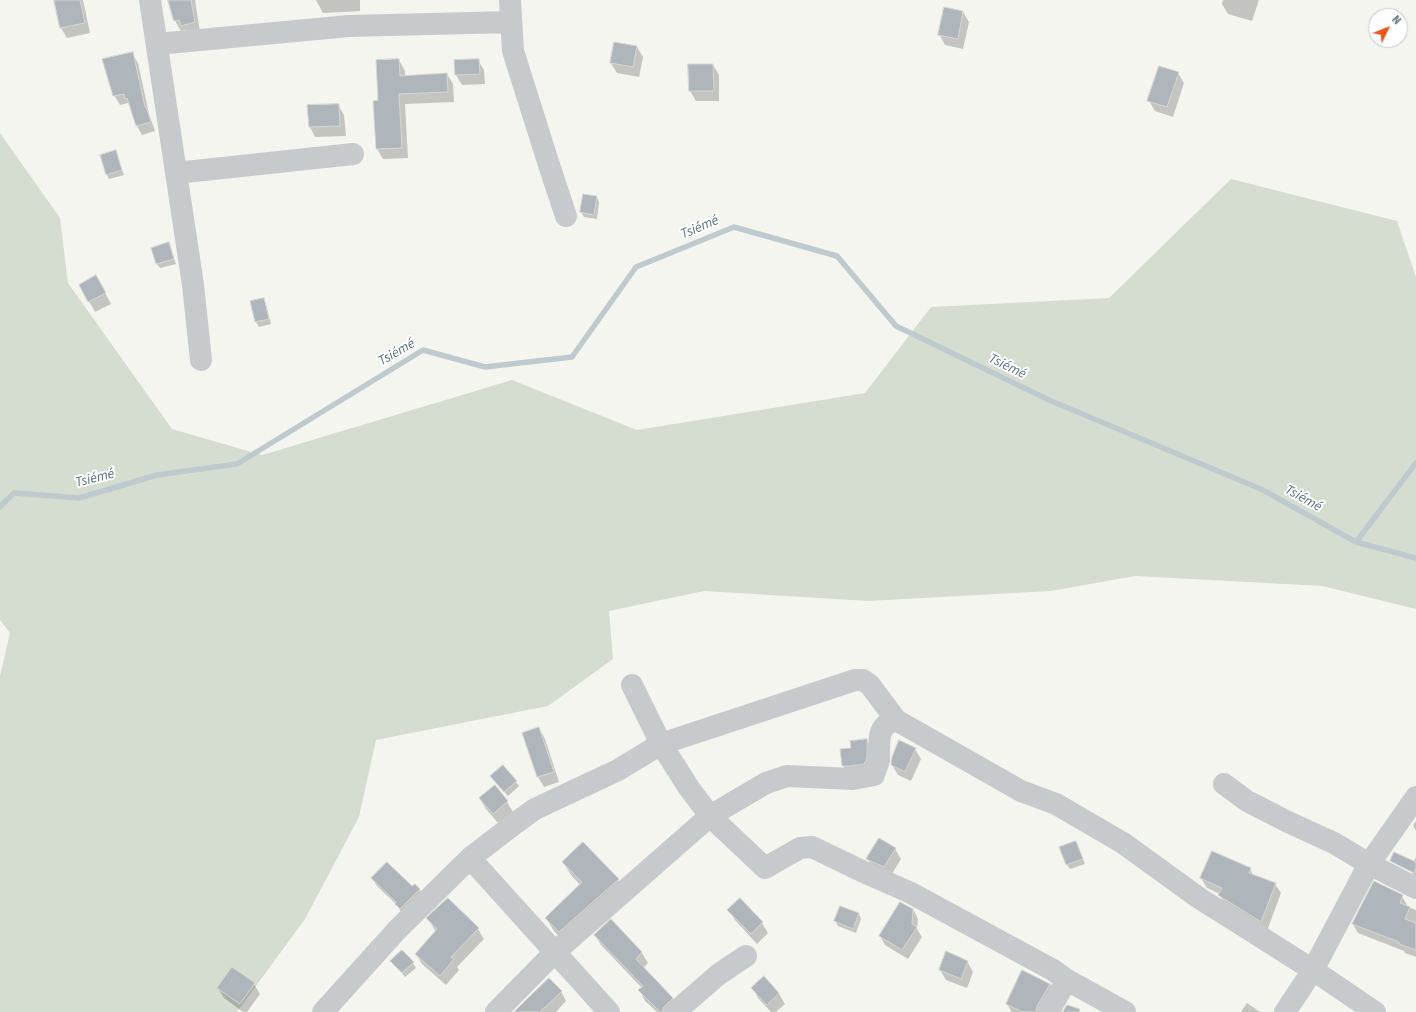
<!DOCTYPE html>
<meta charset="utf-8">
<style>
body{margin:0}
#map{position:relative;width:1416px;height:1012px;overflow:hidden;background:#f5f5f0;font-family:"Source Sans 3",sans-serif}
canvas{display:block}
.north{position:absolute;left:1368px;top:8px;width:40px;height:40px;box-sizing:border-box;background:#fff;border:1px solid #c0c7ce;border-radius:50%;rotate:47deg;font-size:11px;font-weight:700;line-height:16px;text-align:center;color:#617384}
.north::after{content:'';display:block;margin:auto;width:14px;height:18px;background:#ef5416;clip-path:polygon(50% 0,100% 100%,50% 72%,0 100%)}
</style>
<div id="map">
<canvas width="1416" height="1012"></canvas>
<div class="north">N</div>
</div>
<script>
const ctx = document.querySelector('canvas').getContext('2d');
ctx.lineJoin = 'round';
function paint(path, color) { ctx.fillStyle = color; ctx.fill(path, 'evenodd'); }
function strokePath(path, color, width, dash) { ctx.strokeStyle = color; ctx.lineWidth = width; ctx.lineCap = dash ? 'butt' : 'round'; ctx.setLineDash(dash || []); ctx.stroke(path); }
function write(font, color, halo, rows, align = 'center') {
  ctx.font = font + ' "Source Sans 3",sans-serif'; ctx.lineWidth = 4; ctx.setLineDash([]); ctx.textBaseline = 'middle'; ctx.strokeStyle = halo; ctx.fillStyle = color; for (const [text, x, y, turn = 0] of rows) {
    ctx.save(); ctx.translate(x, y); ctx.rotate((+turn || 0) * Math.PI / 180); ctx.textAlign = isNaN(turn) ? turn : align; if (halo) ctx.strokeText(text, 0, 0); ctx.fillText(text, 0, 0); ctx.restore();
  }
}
paint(new Path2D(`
 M 0,133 L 60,218 L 68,283 L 172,429 L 262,455 L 512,380 L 637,430 L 865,393 L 931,307 L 1109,298 L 1231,179 L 1397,221 L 1416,277 L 1416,609 L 1322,586 L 1135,576 L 1051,591 L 868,601 L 704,591 L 609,611 L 613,659 L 548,706 L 376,740 L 359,817 L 305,919 L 237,1012 L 0,1012 L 0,676 L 10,633 L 0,620 Z`), '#d5ddd1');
paint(new Path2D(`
 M 55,0 L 83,0 L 90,33 L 67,38 L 61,28 Z
 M 175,0 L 195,0 L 200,32 L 188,36 L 185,30 L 181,31 L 175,21 Z
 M 316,0 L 360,0 L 360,11 L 323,13 Z
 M 1223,0 L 1259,0 L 1252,21 L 1228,14 L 1222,4 Z
 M 963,12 L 969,22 L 963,49 L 945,45 L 939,34 Z
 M 637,47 L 643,57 L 639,77 L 617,73 L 611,63 Z
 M 132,53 L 138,63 L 149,114 L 155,131 L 142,135 L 137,126 L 131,108 L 128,103 L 120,105 L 114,95 Z
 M 399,60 L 405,71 L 405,76 L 447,74 L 453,84 L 454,102 L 405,104 L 408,158 L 383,159 L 377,149 L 379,101 Z
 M 478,60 L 484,70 L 485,84 L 462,85 L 456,75 Z
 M 689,65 L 713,65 L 719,75 L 719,101 L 696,101 L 690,91 Z
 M 1178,73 L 1184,83 L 1173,117 L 1155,111 L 1149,101 Z
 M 338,105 L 344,115 L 346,136 L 315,137 L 310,127 L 308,106 Z
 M 115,151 L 124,175 L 109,179 L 107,175 Z
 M 597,197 L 599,202 L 597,219 L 584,217 L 581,212 Z
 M 169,244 L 176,264 L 160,268 L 157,264 Z
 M 80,285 L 102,287 L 111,304 L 95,312 Z
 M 264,299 L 266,304 L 271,324 L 259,327 L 256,322 L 252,302 Z
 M 539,728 L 545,739 L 559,782 L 544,787 L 538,777 L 524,734 Z
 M 867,740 L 872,749 L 871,768 L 848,775 L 843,766 L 852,749 Z
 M 915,749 L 921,759 L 911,781 L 898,775 L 892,765 Z
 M 503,766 L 519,786 L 508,796 L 494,780 Z
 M 480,799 L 507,802 L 513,812 L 499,824 L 486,809 Z
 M 1416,821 L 1416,831 L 1413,825 Z
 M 1076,842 L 1085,864 L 1070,869 L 1067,865 Z
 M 583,843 L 618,880 L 626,893 L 567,945 L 554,931 L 546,918 L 580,885 L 571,875 L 563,862 Z
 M 895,849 L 901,859 L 890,877 L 873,870 L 868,859 Z
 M 1416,857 L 1416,879 L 1410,870 Z
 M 1250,869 L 1253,875 L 1275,884 L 1281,893 L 1267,931 L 1225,905 L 1220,895 L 1220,894 L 1207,888 L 1201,878 Z
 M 372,878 L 412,888 L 415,885 L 420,890 L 424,898 L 401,912 L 397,905 L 377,886 Z
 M 1402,896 L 1408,907 L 1416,910 L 1416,957 L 1405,953 L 1404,951 L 1358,933 L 1353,924 Z
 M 740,899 L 762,923 L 768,933 L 757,944 L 735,920 L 729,910 Z
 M 913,909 L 918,919 L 917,929 L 922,937 L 908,959 L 885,945 L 880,936 Z
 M 859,914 L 861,919 L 856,933 L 838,926 L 835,921 Z
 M 428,919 L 478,929 L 484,939 L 457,967 L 459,970 L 446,985 L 422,964 L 416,954 L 436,932 Z
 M 611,921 L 642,953 L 648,963 L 643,968 L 672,998 L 678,1008 L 674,1012 L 657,1012 L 645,1001 L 640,990 L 642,988 L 601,945 L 595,935 Z
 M 392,961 L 413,963 L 416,968 L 405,977 Z
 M 967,961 L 973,972 L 967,988 L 946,980 L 940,970 Z
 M 764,978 L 779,994 L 785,1004 L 776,1012 L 771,1012 L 758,998 L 753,988 Z
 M 254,984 L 260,994 L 247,1012 L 243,1012 L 224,998 L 218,988 Z
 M 1050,984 L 1056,995 L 1045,1012 L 1012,1012 L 1007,1004 Z
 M 561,991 L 566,1001 L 556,1012 L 515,1012 Z
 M 1247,1003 L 1260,1012 L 1241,1012 Z`), '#0003');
strokePath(new Path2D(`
 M 0,507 L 14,493 L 79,498 L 157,475 L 237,464 L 423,350 L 485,367 L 572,357 L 636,267 L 734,227 L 837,256 L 896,326 L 1049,400 L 1263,490 L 1356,542 L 1416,558
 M 1356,542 L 1416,463`), '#bfcacf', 5.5);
const building = new Path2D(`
 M 54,0 L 80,0 L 85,23 L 60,28 Z
 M 168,0 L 191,0 L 195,22 L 181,26 L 179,20 L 174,21 Z
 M 944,7 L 963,11 L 958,39 L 938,35 Z
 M 614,42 L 637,46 L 633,67 L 610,63 Z
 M 133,52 L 145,107 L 146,107 L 151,122 L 136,126 L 127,98 L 125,99 L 124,94 L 113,96 L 102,59 Z
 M 399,59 L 400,76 L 447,73 L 448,92 L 399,94 L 402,148 L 376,149 L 373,101 L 378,100 L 376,60 Z
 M 479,59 L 480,74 L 455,75 L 454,60 Z
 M 688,64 L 713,64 L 714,91 L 689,91 Z
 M 1159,66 L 1179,72 L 1167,107 L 1147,101 Z
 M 339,104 L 340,126 L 309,127 L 307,105 Z
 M 116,150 L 122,170 L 106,175 L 100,155 Z
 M 583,194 L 597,196 L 594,215 L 580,212 Z
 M 169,242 L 174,259 L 156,264 L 151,248 Z
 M 96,275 L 106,293 L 88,302 L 79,285 Z
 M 264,298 L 269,319 L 255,322 L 250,301 Z
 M 539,727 L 554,772 L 537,777 L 522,733 Z
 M 867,739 L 867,758 L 864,764 L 851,766 L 842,766 L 840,749 L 851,748 L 850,741 Z
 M 899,740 L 916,748 L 905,772 L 891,765 L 892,757 Z
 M 503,765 L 517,781 L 504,792 L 490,776 Z
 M 495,785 L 508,801 L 493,814 L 479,798 Z
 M 879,838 L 896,848 L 884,867 L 866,859 Z
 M 1076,841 L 1083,859 L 1066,865 L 1059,847 Z
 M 583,842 L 619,879 L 559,932 L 545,918 L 582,882 L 562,862 Z
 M 1212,851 L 1251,868 L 1249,873 L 1276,883 L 1261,922 L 1218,895 L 1222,888 L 1200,878 Z
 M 1394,852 L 1416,862 L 1416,868 L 1414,873 L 1390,861 Z
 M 387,862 L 412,886 L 415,884 L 420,889 L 400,909 L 395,904 L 396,902 L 371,878 Z
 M 1374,881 L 1403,895 L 1400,903 L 1410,907 L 1405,919 L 1416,923 L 1416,950 L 1399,944 L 1399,942 L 1352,924 Z
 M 448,898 L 479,928 L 451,957 L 454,959 L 440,976 L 415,954 L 437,929 L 426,918 Z
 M 740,898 L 763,922 L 751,934 L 727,910 Z
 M 900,902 L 913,909 L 912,924 L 917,927 L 902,950 L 879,936 Z
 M 840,906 L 859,913 L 853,929 L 834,921 Z
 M 611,919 L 642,952 L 636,959 L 673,998 L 663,1008 L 663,1012 L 660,1012 L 638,990 L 643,986 L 594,935 Z
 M 402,950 L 414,962 L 402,973 L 390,961 Z
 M 946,951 L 968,961 L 961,979 L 939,970 Z
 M 232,967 L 255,983 L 240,1004 L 217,988 Z
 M 1022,970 L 1050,984 L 1037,1006 L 1036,1012 L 1023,1012 L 1006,1004 Z
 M 764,976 L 779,993 L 767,1005 L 751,988 Z
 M 549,978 L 562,991 L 540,1012 L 514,1012 Z
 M 1067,1005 L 1080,1009 L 1079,1012 L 1063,1012 Z`);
paint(building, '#aeb6bb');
strokePath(building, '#d6d6d3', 1);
strokePath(new Path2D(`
 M 150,0 L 193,285 L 201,360
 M 510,0 L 513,51 L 550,168 L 566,216
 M 157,44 L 349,26 L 511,22
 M 176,173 L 353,154
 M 632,685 L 661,744 L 689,788 L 710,816 L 765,868 L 800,848 L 812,847 L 868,874 L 909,892 L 1053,970 L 1067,980 L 1125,1012
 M 1224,784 L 1247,801 L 1288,822 L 1334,843 L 1369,864 L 1416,888
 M 470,858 L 609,1012
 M 323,1012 L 397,930 L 470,858 L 517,822 L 535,809 L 618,770 L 661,744 L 855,680 L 863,680 L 870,685 L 896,720
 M 496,1012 L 555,952 L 710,816 L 766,783 L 787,776 L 853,779 L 874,775 C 875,770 878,765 879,760 C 880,744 875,725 896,720 L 1021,791 L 1056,804 L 1123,843 L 1199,898 L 1313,970 L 1375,1012
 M 675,1012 L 719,974 L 746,956
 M 1048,1012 L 1067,980
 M 1285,1012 L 1313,970 L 1369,864 L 1416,797`), '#c7cacd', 22);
write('italic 14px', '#5d7681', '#fff', [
 ["Tsiémé",700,228,-23],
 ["Tsiémé",397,353,-30],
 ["Tsiémé",1007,367,26],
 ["Tsiémé",95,479,-14],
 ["Tsiémé",1303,499,29]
]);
</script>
